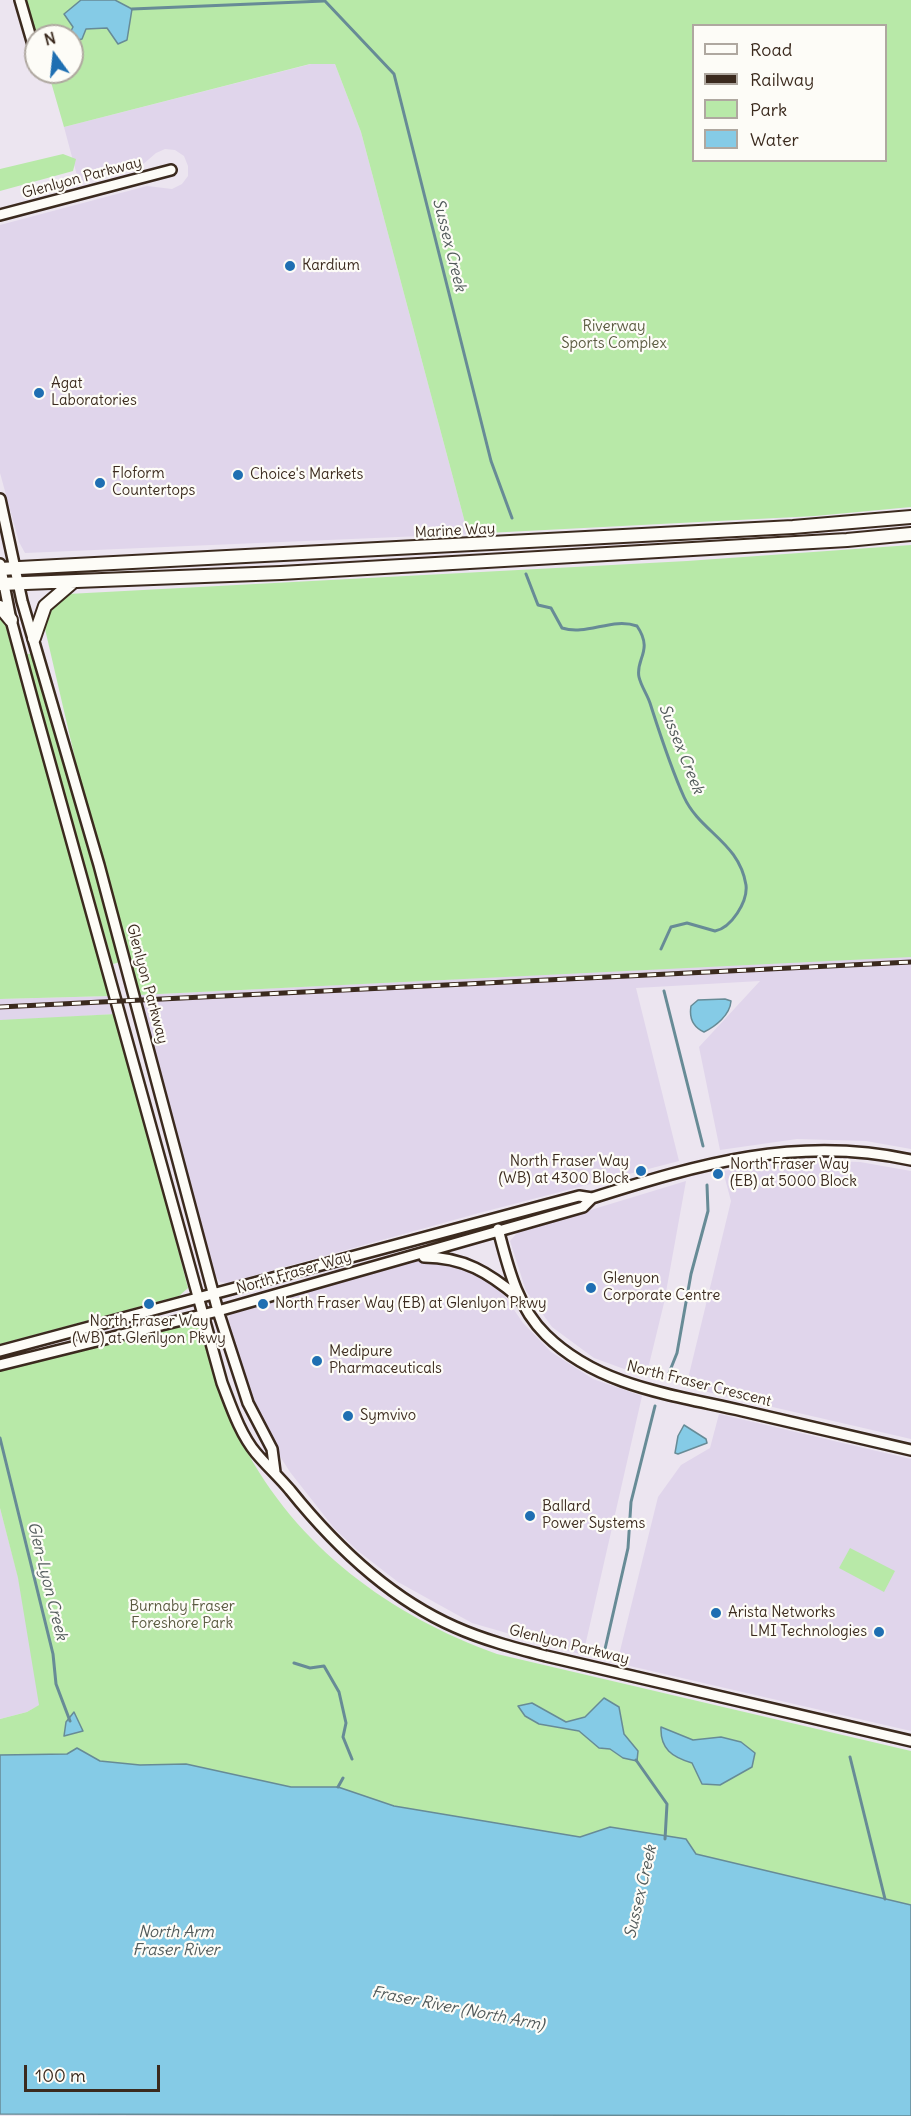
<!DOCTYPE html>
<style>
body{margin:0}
#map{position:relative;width:911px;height:2116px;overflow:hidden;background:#ece5f0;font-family:Delius,sans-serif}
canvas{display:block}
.legend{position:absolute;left:692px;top:24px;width:195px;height:138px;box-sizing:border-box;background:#fdfcf7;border:2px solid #afa8a0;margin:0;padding:8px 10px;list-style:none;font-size:18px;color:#3b2a1e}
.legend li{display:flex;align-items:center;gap:12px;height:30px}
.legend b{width:30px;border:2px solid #afa8a0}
.north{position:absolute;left:24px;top:24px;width:60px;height:60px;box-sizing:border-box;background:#fdfcf7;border:2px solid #afa8a0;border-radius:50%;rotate:345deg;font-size:16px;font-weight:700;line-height:24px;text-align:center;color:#3b2a1e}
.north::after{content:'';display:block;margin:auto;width:21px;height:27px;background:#1f6fb2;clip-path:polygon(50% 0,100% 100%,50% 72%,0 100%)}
.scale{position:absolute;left:24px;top:2065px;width:136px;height:27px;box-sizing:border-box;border:3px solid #3b2a1e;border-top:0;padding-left:8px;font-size:18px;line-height:21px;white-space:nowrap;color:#3b2a1e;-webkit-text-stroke:4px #fdfcf7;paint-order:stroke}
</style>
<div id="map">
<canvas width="911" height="2116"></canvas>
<ul class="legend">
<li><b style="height:8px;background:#fdfcf7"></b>Road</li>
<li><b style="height:8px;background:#3b2a1e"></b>Railway</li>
<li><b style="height:16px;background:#b8e9a8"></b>Park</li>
<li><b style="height:16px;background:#85cbe6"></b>Water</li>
</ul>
<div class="north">N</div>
<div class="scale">100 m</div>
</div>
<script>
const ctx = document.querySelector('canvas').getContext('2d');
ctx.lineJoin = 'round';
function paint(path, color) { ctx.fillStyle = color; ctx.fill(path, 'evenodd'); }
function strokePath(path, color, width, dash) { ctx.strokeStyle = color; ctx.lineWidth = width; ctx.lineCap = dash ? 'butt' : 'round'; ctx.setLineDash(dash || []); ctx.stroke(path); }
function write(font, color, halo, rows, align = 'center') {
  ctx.font = font + ' Delius,sans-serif'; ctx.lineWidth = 4.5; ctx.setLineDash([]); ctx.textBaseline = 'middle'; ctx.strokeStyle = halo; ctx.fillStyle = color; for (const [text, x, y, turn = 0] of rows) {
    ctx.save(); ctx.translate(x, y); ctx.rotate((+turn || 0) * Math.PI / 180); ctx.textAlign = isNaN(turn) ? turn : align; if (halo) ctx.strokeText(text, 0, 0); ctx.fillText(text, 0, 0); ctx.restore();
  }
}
paint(new Path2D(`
 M 311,64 L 335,64 L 361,132 L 468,534 L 25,553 L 19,542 L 0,473 L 0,225 L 147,186 L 172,189 L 182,184 L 188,176 L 188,166 L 184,156 L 175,150 L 165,149 L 156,153 L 141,166 L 79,183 L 64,127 Z
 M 911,956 L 911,1149 L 866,1141 L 797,1139 L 720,1150 L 699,1047 L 760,981 L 636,988 L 679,1161 L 479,1213 L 227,1283 L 220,1282 L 214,1274 L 139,995 Z
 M 111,996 L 116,1014 L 0,1021 L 0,999 Z
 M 797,1160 L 860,1162 L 911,1171 L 911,1439 L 686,1387 L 731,1201 L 723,1171 Z
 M 686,1181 L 664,1303 L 646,1377 L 594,1358 L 552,1327 L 526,1291 L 510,1241 L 518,1232 Z
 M 430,1259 L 454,1262 L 486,1278 L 504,1295 L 523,1323 L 551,1352 L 593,1379 L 642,1396 L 583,1655 L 472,1623 L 398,1582 L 358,1551 L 334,1528 L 290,1472 L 274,1447 L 248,1393 L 227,1323 L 231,1313 L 407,1262 Z
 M 719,1414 L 911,1459 L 911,1731 L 617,1663 L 658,1497 L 681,1465 L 710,1448 Z
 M 0,1508 L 50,1699 L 27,1712 L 0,1719 Z`), '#e0d5eb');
paint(new Path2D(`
 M 25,0 L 911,0 L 911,507 L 815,516 L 468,534 L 361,132 L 335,64 L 310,64 L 64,127 L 51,82 L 63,72 L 72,72 L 72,36 L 36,36 L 36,41 ZM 694,26 L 886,26 L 886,160 L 694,160 Z
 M 63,154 L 76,159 L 73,171 L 0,191 L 0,169 Z
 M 911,545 L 911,957 L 139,995 L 77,767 L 45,629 L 49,609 L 68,594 L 687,561 Z
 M 0,615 L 6,627 L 111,996 L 0,999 Z
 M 32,653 L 120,962 L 113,964 L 25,655 Z
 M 116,1014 L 188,1288 L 179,1296 L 0,1344 L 0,1020 Z
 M 188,1323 L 196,1325 L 200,1329 C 212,1368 225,1407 243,1444 C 296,1547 391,1616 497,1654 L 911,1751 L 911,1935 L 748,1898 L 672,1838 L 662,1837 L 662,1856 L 358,1821 L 67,1754 L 0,1771 L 0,1719 L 27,1712 L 39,1705 L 18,1578 L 0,1508 L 0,1370 Z
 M 850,1548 L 895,1571 L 884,1592 L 839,1568 Z`), '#b8e9a8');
const water = new Path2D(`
 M 81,0 L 115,0 L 132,9 L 127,40 L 118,44 L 107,28 L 86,29 L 82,39 L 78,40 L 69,35 L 73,27 L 64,14 Z
 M 725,999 L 731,1001 C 730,1015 716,1026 704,1032 C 693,1027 689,1018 691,1006 L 698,1000 Z
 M 684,1425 L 706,1439 L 707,1443 L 678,1454 L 675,1453 L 678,1436 Z
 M 604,1698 L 619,1707 L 624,1734 L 638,1751 L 637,1761 L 623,1758 L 610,1749 L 599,1748 L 579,1731 L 539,1724 L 525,1716 L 518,1706 L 532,1703 L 566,1722 L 585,1717 Z
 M 74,1712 L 83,1731 L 64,1736 L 66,1722 Z
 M 661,1727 L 693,1740 L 721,1737 L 741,1742 L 755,1753 L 752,1767 L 720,1785 L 702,1784 L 692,1763 C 672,1757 660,1749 661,1727 Z
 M 77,1748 L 100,1761 L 140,1765 L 186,1764 L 291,1787 L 338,1787 L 394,1806 L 580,1837 L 610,1827 L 686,1839 L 696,1854 L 911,1905 L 911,2116 L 0,2114 L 0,1755 L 67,1754 Z`);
paint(water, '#85cbe6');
strokePath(water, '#678b96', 1.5);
strokePath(new Path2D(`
 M 324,0 L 394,74 L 491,461 L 512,518
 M 132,9 L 324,1
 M 526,574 L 538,605 L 551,608 L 562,628 C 587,636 612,617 637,626 C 654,651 635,659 639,677 C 641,686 647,694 650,703 C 660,734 670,766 684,797 C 700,832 739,842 746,885 C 748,902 731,928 715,931 L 687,923 L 671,927 L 661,949
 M 664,991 L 703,1146
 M 669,1373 L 677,1353 L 691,1274 L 708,1211 L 707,1185
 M 0,1438 L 53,1654 L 56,1684 L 70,1721
 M 605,1649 L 628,1548 L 631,1502 L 655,1406
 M 294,1663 L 310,1668 L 324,1666 L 339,1692 L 346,1723 L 343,1737 L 352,1759
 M 850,1757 L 885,1899
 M 636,1760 L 667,1804 L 665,1839
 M 338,1787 L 343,1778`), '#678b96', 3);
const minor = new Path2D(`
 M 20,0 L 36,55
 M 0,215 L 171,170
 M 0,499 L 22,601 L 99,865 L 218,1311 L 248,1403 L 272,1449 L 275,1472
 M 0,564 L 11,620 L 35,709 L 222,1383 C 231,1406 240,1434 256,1453 C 267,1466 279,1477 290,1490 C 335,1546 389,1598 455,1627 C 484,1640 515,1648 546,1656 L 911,1741
 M 498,1229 C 508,1267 517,1307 546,1335 C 599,1387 674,1395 743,1411 C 799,1424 855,1437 911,1450
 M 424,1257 C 464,1257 489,1273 518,1297
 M 0,1351 L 579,1196 L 592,1198 C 699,1164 798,1135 911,1160
 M 0,1365 L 218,1311 L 583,1207 L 592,1198`);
const major = new Path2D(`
 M 0,569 L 793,527 L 911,517
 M 0,584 L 281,573 L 847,540 L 911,534
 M 0,607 L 11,620
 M 34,638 L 45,606 L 73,582`);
strokePath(minor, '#3b2a1e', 14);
strokePath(major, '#3b2a1e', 16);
strokePath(minor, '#fdfcf7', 9);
strokePath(major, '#fdfcf7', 12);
const rail = new Path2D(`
 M 0,1007 L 911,962`);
strokePath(rail, '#3b2a1e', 5);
strokePath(rail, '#fdfcf7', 3, [9]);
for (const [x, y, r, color] of [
 [290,266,6,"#1f6fb2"],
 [39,393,6,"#1f6fb2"],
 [238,475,6,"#1f6fb2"],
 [100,483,6,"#1f6fb2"],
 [641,1171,6,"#1f6fb2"],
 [718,1174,6,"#1f6fb2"],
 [591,1288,6,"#1f6fb2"],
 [149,1304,6,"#1f6fb2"],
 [263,1304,6,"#1f6fb2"],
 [317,1361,6,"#1f6fb2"],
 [348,1416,6,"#1f6fb2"],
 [530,1516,6,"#1f6fb2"],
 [716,1613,6,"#1f6fb2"],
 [879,1632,6,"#1f6fb2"]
]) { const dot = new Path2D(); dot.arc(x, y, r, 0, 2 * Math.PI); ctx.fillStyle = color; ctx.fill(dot); strokePath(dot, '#fdfcf7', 2); }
write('15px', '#3b2a1e', '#fdfcf7', [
 ["Glenlyon Parkway",82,178,-15],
 ["Marine Way",455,531,-3],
 ["Glenlyon Parkway",147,984,75],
 ["North Fraser Way",294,1273,-16],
 ["North Fraser Crescent",699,1384,14],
 ["Glenlyon Parkway",569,1645,14]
]);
write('15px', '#3b2a1e', '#fdfcf7', [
 ["Kardium",302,266],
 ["Agat",51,384],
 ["Laboratories",51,401],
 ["Floform",112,474],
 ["Countertops",112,491],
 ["Choice's Markets",250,475],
 ["North Fraser Way",629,1162,"right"],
 ["(WB) at 4300 Block",629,1179,"right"],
 ["North Fraser Way",730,1165],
 ["(EB) at 5000 Block",730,1182],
 ["Glenyon",603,1279],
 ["Corporate Centre",603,1296],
 ["North Fraser Way (EB) at Glenlyon Pkwy",275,1304],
 ["North Fraser Way",149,1322,"center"],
 ["(WB) at Glenlyon Pkwy",149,1339,"center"],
 ["Medipure",329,1352],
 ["Pharmaceuticals",329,1369],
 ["Symvivo",360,1416],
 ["Ballard",542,1507],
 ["Power Systems",542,1524],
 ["Arista Networks",728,1613],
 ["LMI Technologies",867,1632,"right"]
], 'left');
write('15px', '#5a5a40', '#fdfcf7', [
 ["Riverway",614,327],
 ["Sports Complex",614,344],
 ["Burnaby Fraser",182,1607],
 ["Foreshore Park",182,1624]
]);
write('italic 16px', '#515a5a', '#fdfcf7', [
 ["Sussex Creek",449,245,76],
 ["Sussex Creek",681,749,68],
 ["Glen-Lyon Creek",47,1581,76],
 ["Sussex Creek",641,1892,-77],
 ["North Arm",176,1932],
 ["Fraser River",176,1950],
 ["Fraser River (North Arm)",458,2009,11]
]);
</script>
